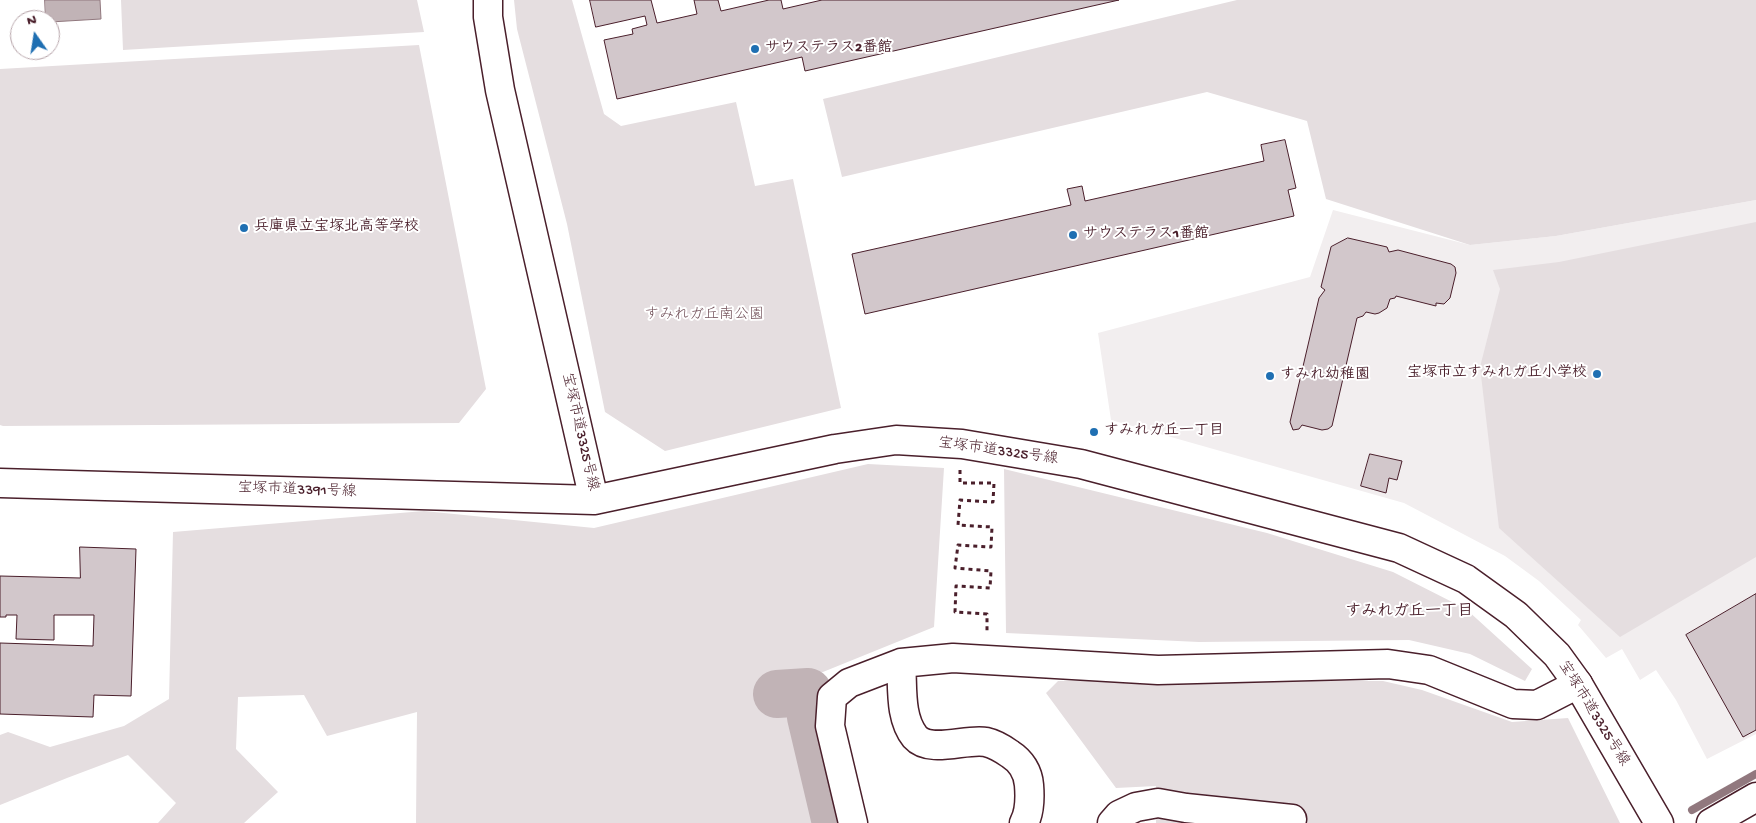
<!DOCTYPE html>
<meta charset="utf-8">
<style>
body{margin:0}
#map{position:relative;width:1756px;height:823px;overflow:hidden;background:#fff;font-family:"Gochi Hand",sans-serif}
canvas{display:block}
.north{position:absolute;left:10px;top:10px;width:50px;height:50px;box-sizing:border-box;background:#fff;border:1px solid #b7a5aa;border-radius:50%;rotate:347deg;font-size:14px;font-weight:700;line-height:20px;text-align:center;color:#4a1f2b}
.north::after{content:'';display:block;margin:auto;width:18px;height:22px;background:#1f6fb2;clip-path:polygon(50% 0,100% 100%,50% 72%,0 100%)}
</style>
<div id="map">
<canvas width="1756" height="823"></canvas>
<div class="north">N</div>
</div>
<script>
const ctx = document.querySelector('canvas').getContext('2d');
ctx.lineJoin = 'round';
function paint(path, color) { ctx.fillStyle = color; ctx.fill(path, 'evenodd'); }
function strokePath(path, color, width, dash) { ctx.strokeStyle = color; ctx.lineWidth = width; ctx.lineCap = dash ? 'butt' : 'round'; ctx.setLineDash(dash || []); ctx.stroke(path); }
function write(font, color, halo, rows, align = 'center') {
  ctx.font = font + ' "Gochi Hand","Klee One",sans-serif'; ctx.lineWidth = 4; ctx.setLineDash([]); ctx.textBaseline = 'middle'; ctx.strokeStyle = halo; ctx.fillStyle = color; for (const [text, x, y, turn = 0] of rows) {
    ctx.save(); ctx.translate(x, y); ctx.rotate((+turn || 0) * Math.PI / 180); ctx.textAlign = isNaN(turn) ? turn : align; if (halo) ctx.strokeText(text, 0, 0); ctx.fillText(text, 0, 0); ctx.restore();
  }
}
paint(new Path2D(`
 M 1756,200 L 1756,734 L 1707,759 L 1676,700 L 1656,670 L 1640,680 L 1622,649 L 1606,658 L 1578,625 L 1581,620 L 1539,581 L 1505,556 L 1404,503 L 1111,420 L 1098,333 L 1310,277 L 1333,210 L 1470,245 L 1556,236 Z`), '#f2eeef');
paint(new Path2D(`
 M 121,0 L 417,0 L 424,32 L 123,50 Z
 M 514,0 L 572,0 L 604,114 L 621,126 L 736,102 L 755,186 L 793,179 L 841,408 L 665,451 L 605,412 L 567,224 L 517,29 Z
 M 1237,0 L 1756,0 L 1756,200 L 1556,236 L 1470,245 L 1326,199 L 1307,121 L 1207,92 L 842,177 L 823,99 Z
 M 419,45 L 486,389 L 459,423 L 3,426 L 0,425 L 0,69 Z
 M 1756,222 L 1756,557 L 1620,637 L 1499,528 L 1480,367 L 1500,289 L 1493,270 L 1559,262 Z
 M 868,464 L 944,468 L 934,627 L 818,674 L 800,723 L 820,823 L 416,823 L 417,712 L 327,736 L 304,695 L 238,697 L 236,749 L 278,792 L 244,823 L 158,823 L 176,803 L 128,755 L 67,778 L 0,805 L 0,735 L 8,732 L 50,747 L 124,726 L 169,699 L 173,532 L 424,511 L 594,528 Z
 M 1004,469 L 1267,533 L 1393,572 L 1466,609 L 1532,669 L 1525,681 L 1470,654 L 1409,640 L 1199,642 L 1006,633 Z
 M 1058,681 L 1383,681 L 1422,690 L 1512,722 L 1568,718 L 1620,823 L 1156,823 L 1156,786 L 1116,788 L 1046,693 Z`), '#e5dee0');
const water = new Path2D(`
 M 45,0 L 100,0 L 101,19 L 50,22 L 50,20 L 46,20 Z`);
paint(water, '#c1b3b6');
strokePath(water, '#91787e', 1);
strokePath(new Path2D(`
 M 1692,810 L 1756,774`), '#91787e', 8);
strokePath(new Path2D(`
 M 777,694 L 808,692 L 811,717 L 836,823`), '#c1b3b6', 48);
const building = new Path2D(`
 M 590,0 L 651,0 L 657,23 L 697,14 L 694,0 L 718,0 L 721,11 L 769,0 L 781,0 L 783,9 L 822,0 L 1119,0 L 805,71 L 802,57 L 617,99 L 604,40 L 633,34 L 632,29 L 647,25 L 645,16 L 596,27 Z
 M 1285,140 L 1296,188 L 1288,190 L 1294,216 L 865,314 L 852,254 L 1071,205 L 1067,189 L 1082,186 L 1085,201 L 1264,161 L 1261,145 Z
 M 1348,238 L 1387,247 L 1389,252 L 1398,250 L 1451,264 L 1455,267 L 1456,273 L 1450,298 L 1444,304 L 1436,303 L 1436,306 L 1396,296 L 1395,298 L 1390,299 L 1387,308 L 1379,313 L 1375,314 L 1366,312 L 1363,316 L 1357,318 L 1332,426 L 1328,429 L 1322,430 L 1302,425 L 1299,429 L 1293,430 L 1290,422 L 1319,298 L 1325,290 L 1321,287 L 1331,247 Z
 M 1370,454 L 1402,461 L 1397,480 L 1389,478 L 1386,493 L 1361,486 Z
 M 80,547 L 136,549 L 131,696 L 94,695 L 93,717 L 0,714 L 0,643 L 93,646 L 94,615 L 54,615 L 54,640 L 16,639 L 17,615 L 6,615 L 6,617 L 0,617 L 0,576 L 80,578 Z
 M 1756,594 L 1756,730 L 1743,737 L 1686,635 Z`);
paint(building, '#d2c7cb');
strokePath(building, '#4a1f2b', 1);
const minor = new Path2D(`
 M 901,663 C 903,686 899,717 915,737 C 930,754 967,738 986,742 C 995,744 1003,749 1010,754 C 1021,761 1028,772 1029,785 C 1030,797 1030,812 1024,823
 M 853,823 L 830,726 L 832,697 L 849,683 L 901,663 L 953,658 L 1158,670 L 1388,664 L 1429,670 L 1513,704 L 1537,705 L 1578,684
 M 1112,823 L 1119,815 L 1136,807 L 1158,803 L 1186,808 L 1292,819
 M 1711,823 L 1756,797`);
const tertiary = new Path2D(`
 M 488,0 L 488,17 L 500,90 L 594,500 L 835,449 L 896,440 L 962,444 L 1081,464 L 1399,548 L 1466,579 L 1516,615 L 1557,655 L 1578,684 L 1659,823
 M 0,483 L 594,500`);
strokePath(minor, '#4a1f2b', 31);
strokePath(tertiary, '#4a1f2b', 31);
strokePath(new Path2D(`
 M 960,470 L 960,483 L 994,483 L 993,502 L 960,500 L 958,525 L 992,527 L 991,547 L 958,545 L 955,568 L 991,571 L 990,588 L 956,586 L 955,612 L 987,614 L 987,632`), '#4a1f2b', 3, [4, 4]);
strokePath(minor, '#fff', 28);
strokePath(tertiary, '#fff', 28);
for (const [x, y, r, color] of [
 [755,49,5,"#1f6fb2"],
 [244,228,5,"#1f6fb2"],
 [1073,235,5,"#1f6fb2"],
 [1597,374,5,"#1f6fb2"],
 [1270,376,5,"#1f6fb2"],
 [1094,432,5,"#1f6fb2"]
]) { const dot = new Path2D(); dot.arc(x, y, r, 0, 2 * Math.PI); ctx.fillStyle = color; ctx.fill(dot); strokePath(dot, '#fff', 2); }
write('bold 15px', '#4a1f2b', '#fff', [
 ["サウステラス2番館",765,49],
 ["兵庫県立宝塚北高等学校",254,228],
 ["サウステラス1番館",1083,235],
 ["宝塚市立すみれガ丘小学校",1587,374,"right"],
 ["すみれ幼稚園",1280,376],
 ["すみれガ丘一丁目",1104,432]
], 'left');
write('15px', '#714f58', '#fff', [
 ["すみれガ丘南公園",704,316]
]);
write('15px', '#4a1f2b', '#fff', [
 ["宝塚市道3325号線",579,432,77],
 ["宝塚市道3325号線",998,452,8],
 ["宝塚市道3391号線",297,491,2],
 ["宝塚市道3325号線",1593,714,58]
]);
write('bold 16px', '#4a1f2b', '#fff', [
 ["すみれガ丘一丁目",1409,613]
]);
</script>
